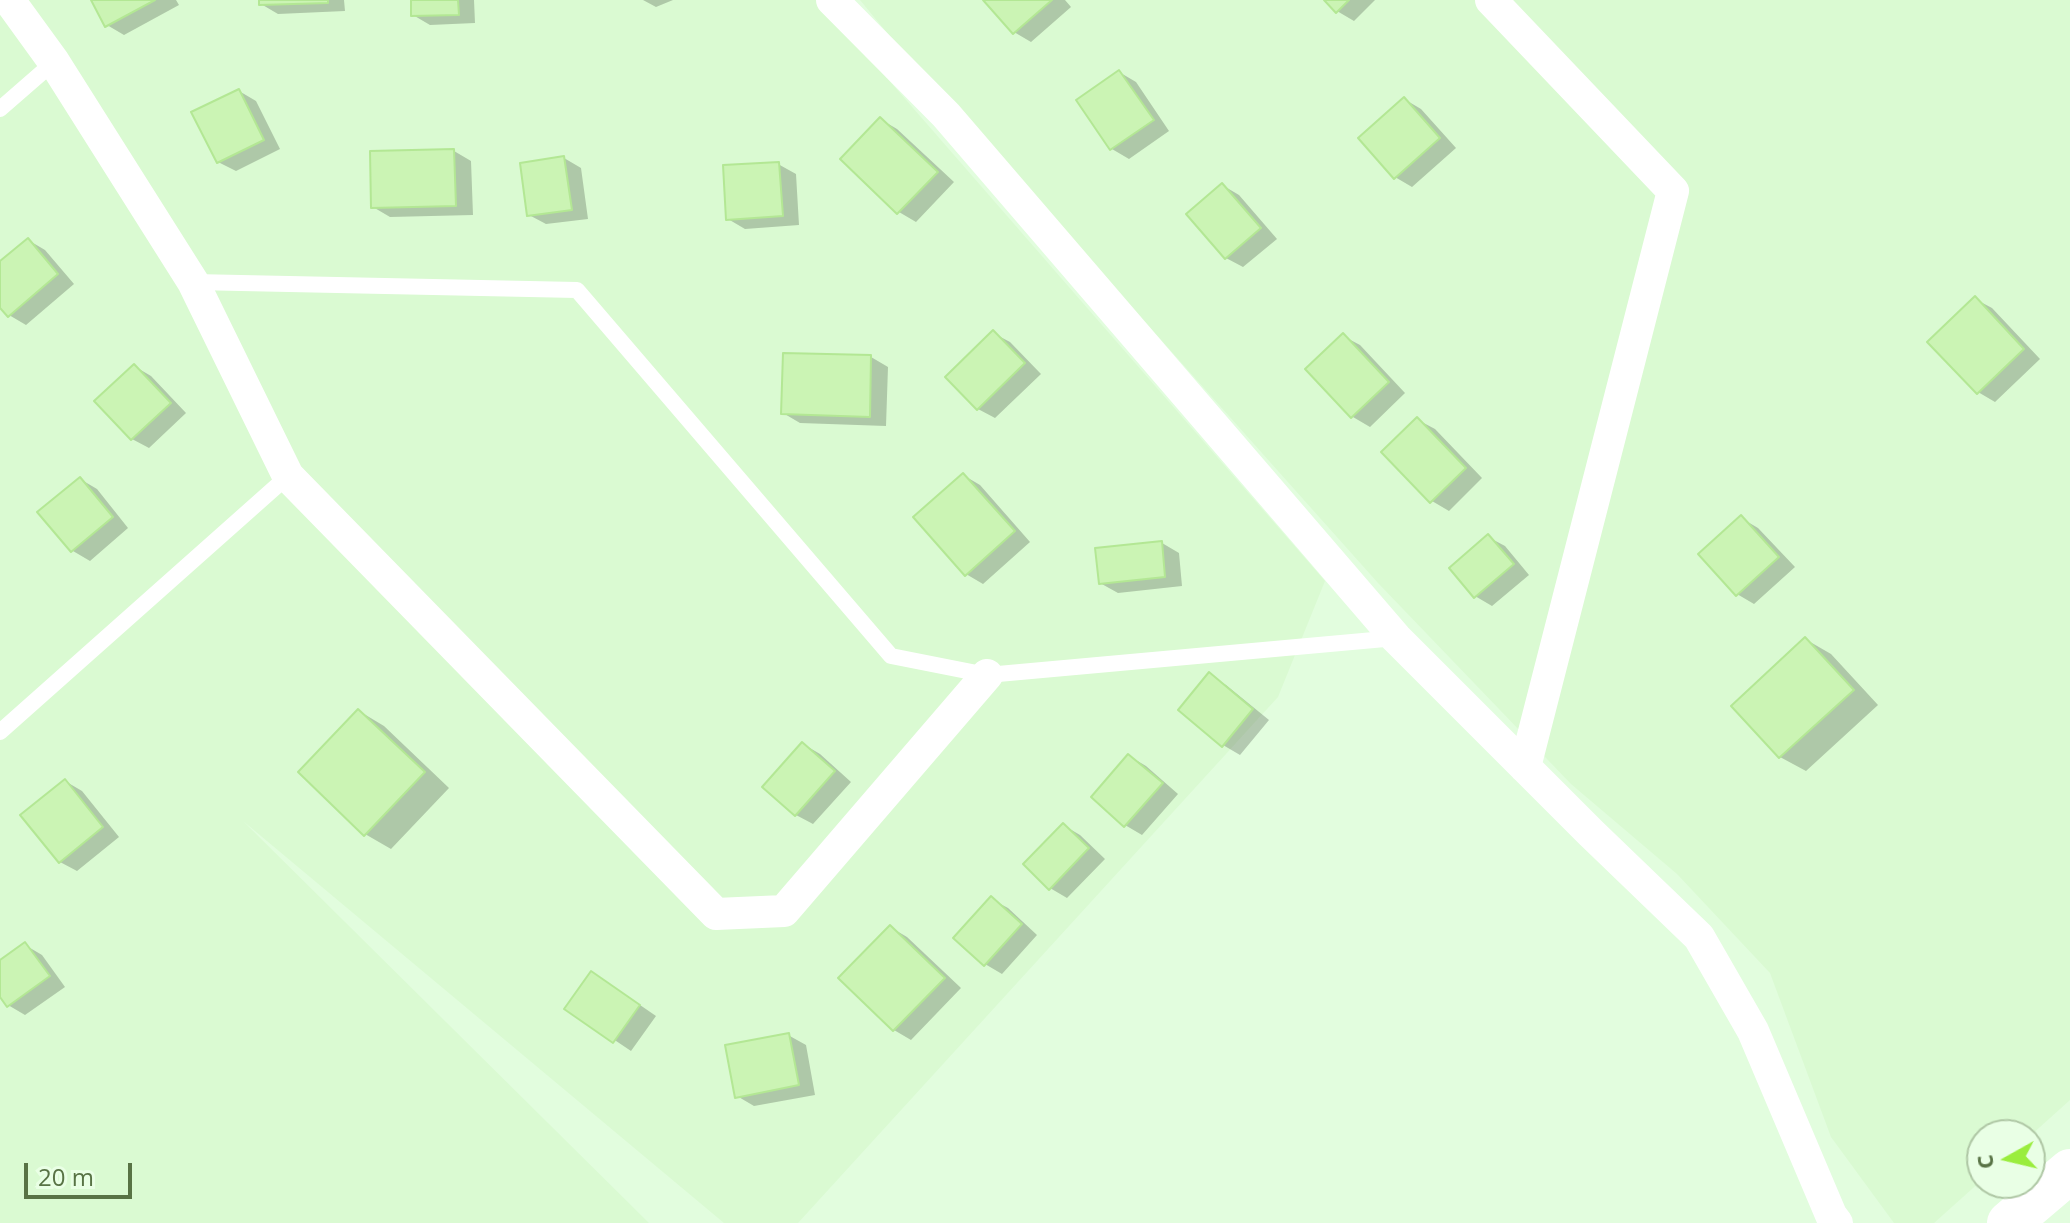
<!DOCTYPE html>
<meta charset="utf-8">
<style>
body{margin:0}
#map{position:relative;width:2070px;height:1223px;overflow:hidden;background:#e2fdde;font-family:"Open Sans",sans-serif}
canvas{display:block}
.north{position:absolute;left:1966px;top:1119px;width:80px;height:80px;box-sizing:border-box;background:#e9ffe5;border:2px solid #afc7a5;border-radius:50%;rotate:262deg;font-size:22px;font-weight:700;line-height:32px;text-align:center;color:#587345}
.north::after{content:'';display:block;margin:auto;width:28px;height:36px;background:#9aed3d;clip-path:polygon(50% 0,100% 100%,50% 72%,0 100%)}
.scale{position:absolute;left:24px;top:1163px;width:108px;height:36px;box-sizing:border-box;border:4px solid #587345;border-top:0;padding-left:10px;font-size:24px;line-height:28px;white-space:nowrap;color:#587345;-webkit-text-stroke:6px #e9ffe5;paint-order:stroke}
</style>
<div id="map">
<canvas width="2070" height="1223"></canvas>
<div class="north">С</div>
<div class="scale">20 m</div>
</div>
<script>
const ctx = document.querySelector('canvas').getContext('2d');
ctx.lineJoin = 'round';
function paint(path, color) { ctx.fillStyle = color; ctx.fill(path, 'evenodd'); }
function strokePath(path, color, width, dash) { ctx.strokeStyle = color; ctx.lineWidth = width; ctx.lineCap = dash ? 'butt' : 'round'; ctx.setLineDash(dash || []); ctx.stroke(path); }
paint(new Path2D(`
 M 0,0 L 819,0 L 1325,581 L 1278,697 L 798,1223 L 724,1223 L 243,821 L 649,1223 L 0,1223 Z
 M 860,0 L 2070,0 L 2070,1100 L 2030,1136 L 2030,1135 L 1982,1135 L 1982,1180 L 1934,1223 L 1894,1223 L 1831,1137 L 1770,973 L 1677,874 L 1571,784 L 1378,583 L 888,34 Z`), '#dafad2');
paint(new Path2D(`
 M 94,0 L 176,0 L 179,5 L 124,35 L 107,25 Z
 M 261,0 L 344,0 L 345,11 L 278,14 L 261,4 Z
 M 413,0 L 474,0 L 475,23 L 430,25 L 413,15 Z
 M 643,0 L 673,0 L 656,7 Z
 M 986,0 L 1065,0 L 1071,7 L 1031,42 L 1014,32 Z
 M 1327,0 L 1375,0 L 1354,21 L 1337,11 Z
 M 1119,72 L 1136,82 L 1169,131 L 1129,159 L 1112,149 L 1078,101 Z
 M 239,91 L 256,101 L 280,149 L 236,171 L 218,162 Z
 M 1404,99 L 1421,109 L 1456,148 L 1412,187 L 1395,177 Z
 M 880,119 L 897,129 L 954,182 L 916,222 L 899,212 L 842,159 Z
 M 454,151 L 471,161 L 473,215 L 390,217 L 373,207 Z
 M 564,158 L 581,168 L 588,219 L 546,224 L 529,215 Z
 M 778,164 L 796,174 L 799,225 L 745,229 L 728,219 Z
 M 1222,185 L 1239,195 L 1277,239 L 1243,267 L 1226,258 Z
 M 28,240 L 45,250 L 74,284 L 26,325 L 9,315 L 0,305 L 0,264 Z
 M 1975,299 L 1992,308 L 2040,359 L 1995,402 L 1978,392 Z
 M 993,333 L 1010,342 L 1041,374 L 995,418 L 978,409 Z
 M 1343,336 L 1360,345 L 1405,393 L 1370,427 L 1353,417 L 1308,369 Z
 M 871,357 L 888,367 L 886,426 L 800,423 L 783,413 Z
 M 134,366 L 151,376 L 186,413 L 149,448 L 132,439 Z
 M 1418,420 L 1435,429 L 1482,478 L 1449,511 L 1432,501 Z
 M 963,475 L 980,485 L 1030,542 L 983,584 L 966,574 Z
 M 80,479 L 97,489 L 128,528 L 90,561 L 73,551 L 40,512 Z
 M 1741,518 L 1758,528 L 1795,567 L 1754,604 L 1737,594 Z
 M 1488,537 L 1505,546 L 1529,575 L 1492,606 L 1475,596 Z
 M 1162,543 L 1179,553 L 1182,586 L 1118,593 L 1100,583 Z
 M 1805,639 L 1831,654 L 1878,705 L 1806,771 L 1780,757 L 1734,706 Z
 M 1209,675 L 1226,685 L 1269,720 L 1240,755 L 1223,745 Z
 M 359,711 L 384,726 L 449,788 L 391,849 L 365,834 Z
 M 803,744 L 820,754 L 851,782 L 813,824 L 796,815 L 765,787 Z
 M 1129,756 L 1146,766 L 1178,794 L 1142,835 L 1125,825 Z
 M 65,781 L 82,791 L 119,837 L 77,871 L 60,862 Z
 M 1063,825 L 1080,835 L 1105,859 L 1067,898 L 1050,888 Z
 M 991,899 L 1008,908 L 1037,935 L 1002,974 L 985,964 Z
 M 890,927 L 907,937 L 961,988 L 911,1040 L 894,1030 L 841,978 Z
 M 25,945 L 42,955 L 65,987 L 25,1015 L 8,1005 L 0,994 L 0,963 Z
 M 608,983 L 656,1016 L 631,1051 L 567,1008 Z
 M 788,1035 L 806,1045 L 815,1095 L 754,1106 L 737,1096 Z`), '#0003');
const building = new Path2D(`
 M 91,0 L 155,0 L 105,27 Z
 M 259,0 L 328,0 L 328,3 L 259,5 Z
 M 411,0 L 458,0 L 459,15 L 411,16 Z
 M 983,0 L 1052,0 L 1013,34 Z
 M 1324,0 L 1349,0 L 1336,13 Z
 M 1119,70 L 1154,120 L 1110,150 L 1076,100 Z
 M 239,89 L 264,140 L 217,163 L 191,112 Z
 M 1404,97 L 1440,138 L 1394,179 L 1358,138 Z
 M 880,117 L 938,172 L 897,214 L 840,159 Z
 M 454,149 L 456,206 L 371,208 L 370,151 Z
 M 564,156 L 572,210 L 527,216 L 520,163 Z
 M 779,162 L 783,216 L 726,220 L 723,165 Z
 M 1222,183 L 1261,228 L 1225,259 L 1186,214 Z
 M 28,238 L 58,274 L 8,317 L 0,308 L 0,261 Z
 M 1975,296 L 2024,349 L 1977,394 L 1927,342 Z
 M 993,330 L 1025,363 L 977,410 L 945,377 Z
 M 1343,333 L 1389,382 L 1351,418 L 1305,369 Z
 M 783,353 L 871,355 L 870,417 L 781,414 Z
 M 134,364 L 171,403 L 131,440 L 94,401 Z
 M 1417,417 L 1466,468 L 1430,503 L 1381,452 Z
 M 963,473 L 1015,531 L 965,576 L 913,517 Z
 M 80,477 L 113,517 L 71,552 L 37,512 Z
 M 1741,515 L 1779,557 L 1736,596 L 1698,554 Z
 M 1488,534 L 1514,564 L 1474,598 L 1449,568 Z
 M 1162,541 L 1165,577 L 1099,584 L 1095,548 Z
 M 1805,637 L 1854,690 L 1779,758 L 1731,706 Z
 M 1209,672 L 1253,709 L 1222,747 L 1178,710 Z
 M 358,709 L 425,772 L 364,836 L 298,772 Z
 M 802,742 L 835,771 L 795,816 L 762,787 Z
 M 1128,754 L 1163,783 L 1124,827 L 1091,797 Z
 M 65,779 L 103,827 L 59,863 L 20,815 Z
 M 1063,823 L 1089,848 L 1049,890 L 1023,864 Z
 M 991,896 L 1022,924 L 984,966 L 953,938 Z
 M 890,925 L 945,978 L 893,1031 L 838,978 Z
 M 25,942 L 50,976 L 7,1007 L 0,997 L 0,960 Z
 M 591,971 L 640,1005 L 613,1043 L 564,1009 Z
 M 789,1033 L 799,1085 L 735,1098 L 725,1045 Z`);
paint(building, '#cbf4b4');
strokePath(building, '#b3e794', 2);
strokePath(new Path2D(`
 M 0,109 L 54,62
 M 193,282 L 577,290 L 891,656 L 987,675 L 1396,638
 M 0,732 L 288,476`), '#fff', 16);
strokePath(new Path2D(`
 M 9,0 L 54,62 L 193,282 L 288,476 L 716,914 L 784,911 L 987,675
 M 832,0 L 946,115 L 1396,638 L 1591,833 L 1699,937 L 1753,1031 L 1831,1215 L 1837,1223
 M 1491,0 L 1673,191 L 1525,767`), '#fff', 32);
strokePath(new Path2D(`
 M 2009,1223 L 2070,1171`), '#fff', 44);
</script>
